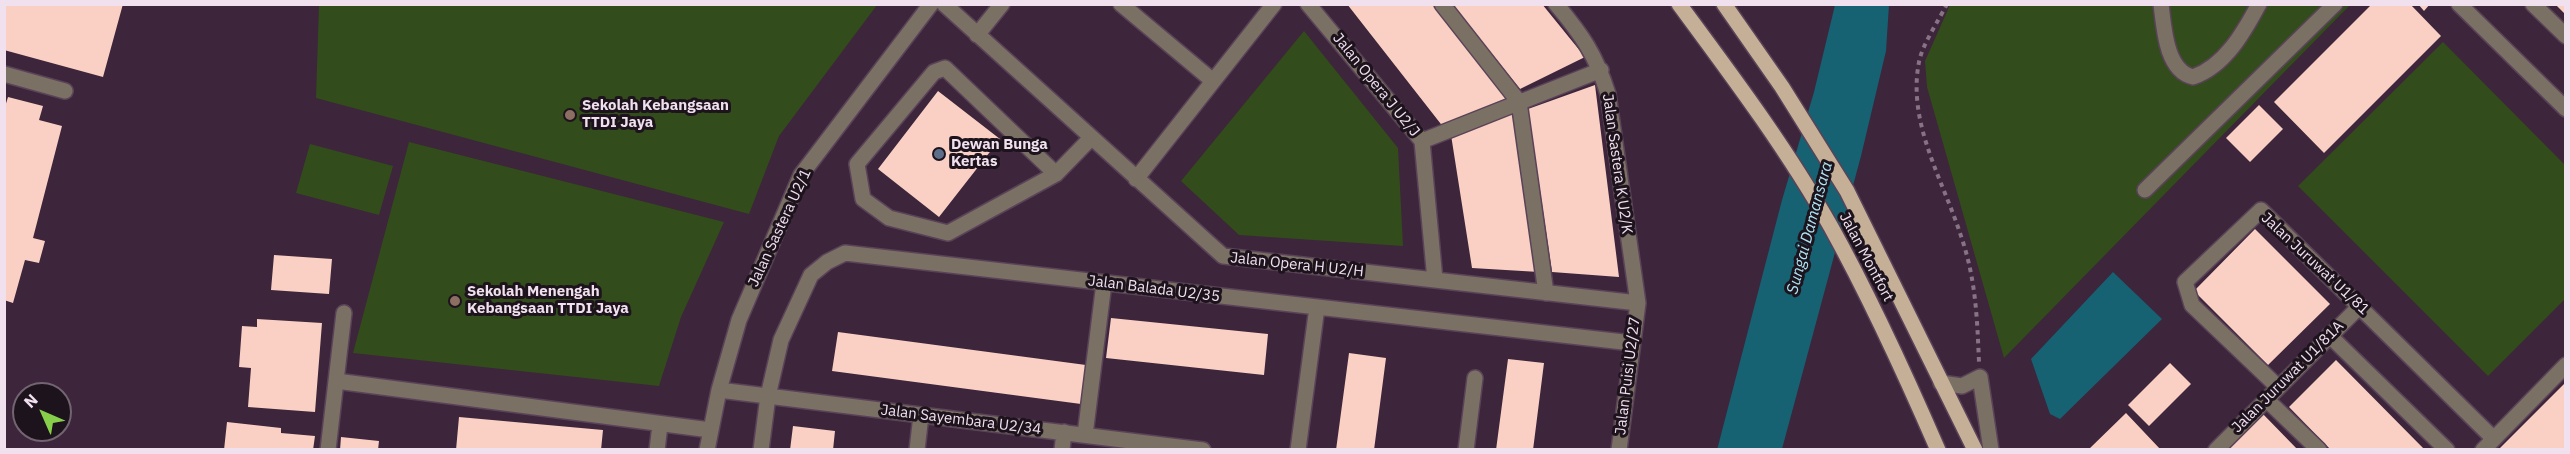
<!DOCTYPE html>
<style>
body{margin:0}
#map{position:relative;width:2570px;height:454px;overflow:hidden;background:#3d253b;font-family:"IBM Plex Sans",sans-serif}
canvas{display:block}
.frame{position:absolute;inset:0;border:6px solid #f1e1ef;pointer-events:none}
.north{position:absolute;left:12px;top:382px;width:60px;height:60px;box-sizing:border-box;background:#1d131d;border:2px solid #726571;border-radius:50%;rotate:315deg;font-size:16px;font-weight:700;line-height:24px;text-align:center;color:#f1e1ef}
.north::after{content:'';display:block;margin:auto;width:21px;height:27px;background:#87cf4b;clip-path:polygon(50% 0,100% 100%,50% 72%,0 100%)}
</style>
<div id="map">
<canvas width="2570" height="454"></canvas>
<div class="frame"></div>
<div class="north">N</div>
</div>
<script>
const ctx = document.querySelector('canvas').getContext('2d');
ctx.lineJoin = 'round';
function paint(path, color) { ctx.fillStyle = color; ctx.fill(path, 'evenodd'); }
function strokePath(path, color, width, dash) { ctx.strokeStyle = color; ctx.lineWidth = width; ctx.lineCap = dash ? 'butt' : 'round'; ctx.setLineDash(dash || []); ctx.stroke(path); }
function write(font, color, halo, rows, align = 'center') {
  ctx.font = font + ' "IBM Plex Sans",sans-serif'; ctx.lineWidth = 6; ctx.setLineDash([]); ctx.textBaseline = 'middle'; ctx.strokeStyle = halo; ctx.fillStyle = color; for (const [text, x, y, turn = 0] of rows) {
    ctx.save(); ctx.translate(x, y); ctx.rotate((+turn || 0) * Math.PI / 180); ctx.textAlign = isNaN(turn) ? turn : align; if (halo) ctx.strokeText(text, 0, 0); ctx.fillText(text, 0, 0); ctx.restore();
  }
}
paint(new Path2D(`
 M 319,5 L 319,4 L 877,5 L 779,136 L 749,214 L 316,98 Z
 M 1950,5 L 2350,5 L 2004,358 L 1927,87 L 1925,61 Z
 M 1304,31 L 1398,148 L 1403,246 L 1239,235 L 1181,181 Z
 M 2443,42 L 2565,165 L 2565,299 L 2488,376 L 2298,186 Z
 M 409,142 L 724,222 L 681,317 L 659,386 L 353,353 Z
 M 310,144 L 393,166 L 379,215 L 296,193 Z`), '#334c1b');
paint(new Path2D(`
 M 1835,5 L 1889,5 L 1886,51 L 1861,156 L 1782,449 L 1717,450 L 1782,200 L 1814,92 Z
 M 2113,272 L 2162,319 L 2060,419 L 2050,414 L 2031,359 Z`), '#166172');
paint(new Path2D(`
 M 4,4 L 123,4 L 103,77 L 4,50 Z
 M 1347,4 L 1434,4 L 1509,97 L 1444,128 Z
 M 1452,4 L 1542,4 L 1585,57 L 1520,89 Z
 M 2372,4 L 2410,4 L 2441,36 L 2324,153 L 2274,102 Z
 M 2418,4 L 2430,4 L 2424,11 Z
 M 2555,4 L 2566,4 L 2566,15 Z
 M 1595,85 L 1619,277 L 1552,272 L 1528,109 Z
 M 938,91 L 1000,139 L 939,217 L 878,169 Z
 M 8,97 L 43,106 L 39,120 L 62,126 L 33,238 L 45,241 L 39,263 L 25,260 L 13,303 L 4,300 L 4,110 Z
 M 2259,105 L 2283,129 L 2250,162 L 2226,138 Z
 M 1518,112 L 1539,272 L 1472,268 L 1451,135 Z
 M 2255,229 L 2330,304 L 2268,365 L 2194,291 Z
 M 274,255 L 332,259 L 329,294 L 271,290 Z
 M 1111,318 L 1268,334 L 1264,375 L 1106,358 Z
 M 257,319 L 322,323 L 315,412 L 248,407 L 251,368 L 239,367 L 242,326 L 257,327 Z
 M 838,332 L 1086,365 L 1081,404 L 832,371 Z
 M 1349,353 L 1386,358 L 1374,450 L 1336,450 Z
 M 1508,359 L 1544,363 L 1533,450 L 1496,450 Z
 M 2336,360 L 2425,450 L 2331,450 L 2289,407 Z
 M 2170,363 L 2191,384 L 2149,426 L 2128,405 Z
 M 2566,382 L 2566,450 L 2498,450 Z
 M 2126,413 L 2161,450 L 2088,450 Z
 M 2262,413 L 2298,450 L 2225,450 Z
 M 459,417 L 603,430 L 601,450 L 456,450 Z
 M 227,422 L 281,428 L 281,433 L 315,436 L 313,450 L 224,450 Z
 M 793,426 L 835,431 L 833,450 L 790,450 Z
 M 341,437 L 379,441 L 378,450 L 340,450 Z`), '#f9d0c3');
const minor = new Path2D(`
 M 944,4 L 1223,256 L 1638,303
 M 1121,4 L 1213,81
 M 1308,4 L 1422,141 L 1435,280
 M 1442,4 L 1519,102 L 1546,293
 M 1556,4 C 1582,35 1596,55 1608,94 L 1638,303 L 1619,450
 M 2161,4 C 2164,28 2166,71 2193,77 C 2225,66 2244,32 2259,4
 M 2459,4 L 2566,109
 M 2533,4 L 2566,36
 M 977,35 L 1002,4
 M 945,68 L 1056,174 L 948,233 L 889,218 L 863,199 L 857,164 L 934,72 Z
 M 4,74 L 65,91
 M 1422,141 L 1601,70
 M 1056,174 L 1091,138
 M 1136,179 L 1274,4
 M 2145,190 L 2335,4
 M 344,313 L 336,381 L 710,430
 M 2329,335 L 2447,450
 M 1941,383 L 1962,386 L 1980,377 L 1991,450
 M 2278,387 L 2192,305 L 2185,282 L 2261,210 L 2494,439
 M 719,390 L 1203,450
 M 2266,399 L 2319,450
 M 1085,435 L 1104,283
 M 328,450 L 336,381
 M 657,450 L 660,425
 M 707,450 L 719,390 L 739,320 L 801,175 L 931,4
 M 761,450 L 768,396 L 781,340 L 811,275 L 827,262 L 845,253 L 1632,343
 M 917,450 L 921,415
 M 1062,450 L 1064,432
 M 1298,450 L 1317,307
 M 1466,450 L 1475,378
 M 2216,450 L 2360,306
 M 2483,450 L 2566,365`);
const major = new Path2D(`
 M 1679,4 C 1733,77 1787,149 1831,227 C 1871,299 1905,374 1938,450
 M 1724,4 L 1782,87 L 1847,191 L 1975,450`);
strokePath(minor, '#5a4358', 18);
strokePath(major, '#5a4358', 18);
strokePath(new Path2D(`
 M 1947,4 C 1939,20 1922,45 1919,62 C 1907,123 1943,180 1961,236 C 1976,280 1977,317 1979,362`), '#877385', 4, [4.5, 4.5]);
strokePath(minor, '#7a7064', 15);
strokePath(major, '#c5b097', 15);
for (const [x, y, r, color] of [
 [570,115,6,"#8d6e63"],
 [939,154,6,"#5c6f8a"],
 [455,301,6,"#8d6e63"]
]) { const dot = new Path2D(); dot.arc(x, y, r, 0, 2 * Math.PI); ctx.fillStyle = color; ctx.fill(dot); strokePath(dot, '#1d131d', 2); }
write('15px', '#f1e1ef', '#1d131d', [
 ["Jalan Opera J U2/J",1376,85,51],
 ["Jalan Sastera K U2/K",1617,164,82],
 ["Jalan Sastera U2/1",780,228,-65],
 ["Jalan Montfort",1866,257,62],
 ["Jalan Juruwat U1/81",2315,264,43],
 ["Jalan Opera H U2/H",1297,265,6],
 ["Jalan Balada U2/35",1154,289,7],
 ["Jalan Puisi U2/27",1628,376,-83],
 ["Jalan Juruwat U1/81A",2288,377,-45],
 ["Jalan Sayembara U2/34",961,420,7]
]);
write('bold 15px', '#f1e1ef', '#1d131d', [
 ["Sekolah Kebangsaan",582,106],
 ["TTDI Jaya",582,123],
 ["Dewan Bunga",951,145],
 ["Kertas",951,162],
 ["Sekolah Menengah",467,292],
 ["Kebangsaan TTDI Jaya",467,309]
], 'left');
write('italic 16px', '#ace4f4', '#1d131d', [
 ["Sungai Damansara",1810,228,-75]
]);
</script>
